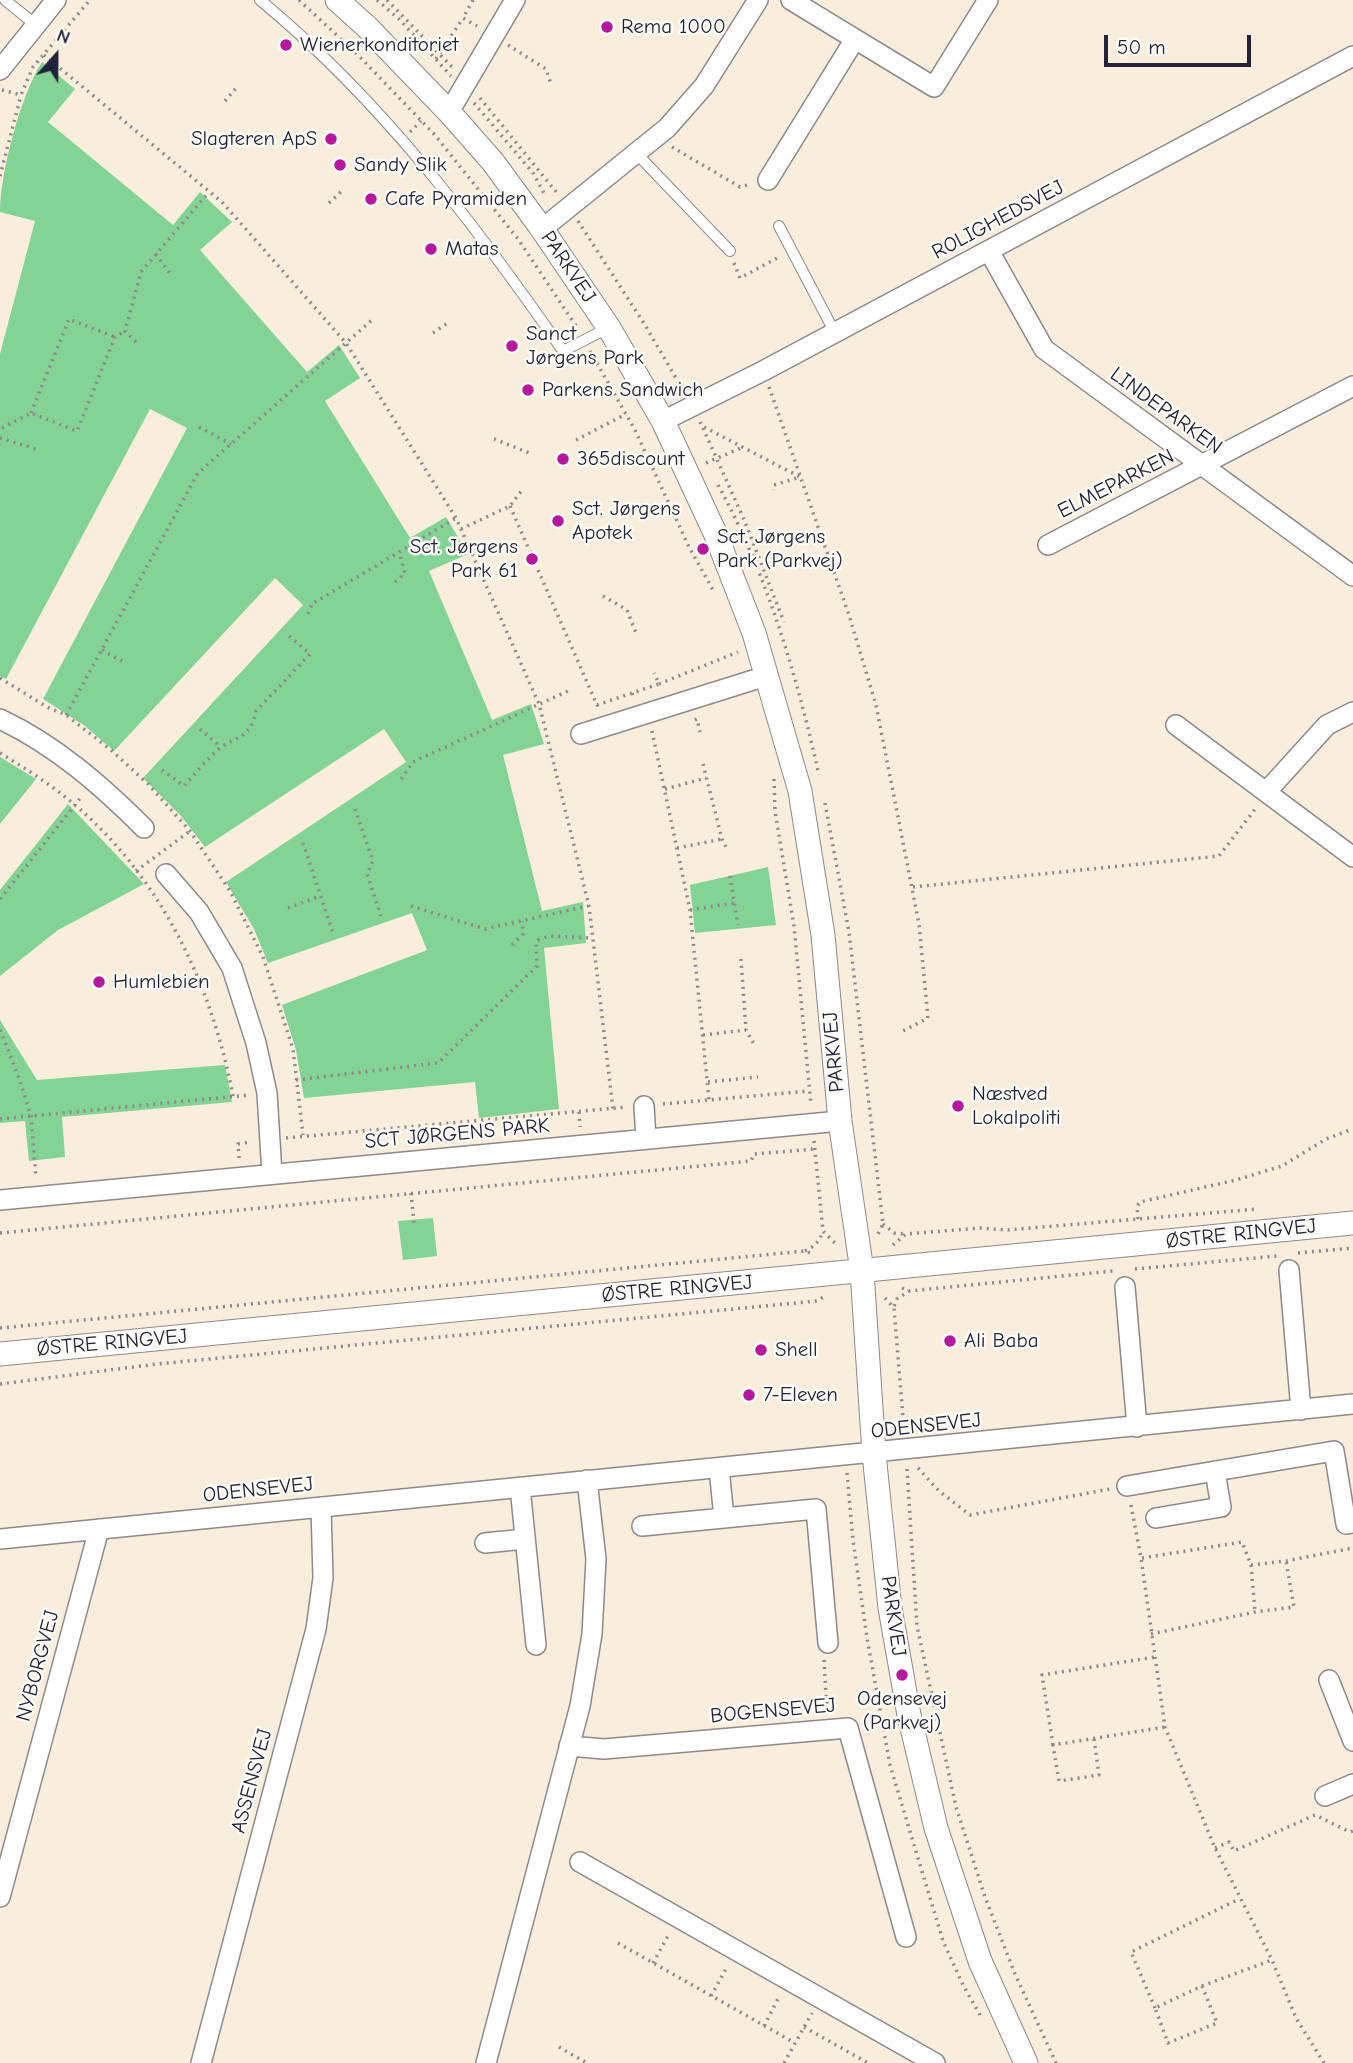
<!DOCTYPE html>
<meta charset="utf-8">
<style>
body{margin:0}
#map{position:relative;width:1353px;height:2063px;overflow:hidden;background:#f9eddc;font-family:"Comic Neue",sans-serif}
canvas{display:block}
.north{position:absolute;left:21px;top:21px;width:70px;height:70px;-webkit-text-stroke:5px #fdfcf7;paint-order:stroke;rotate:21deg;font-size:19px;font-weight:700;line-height:28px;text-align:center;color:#22223b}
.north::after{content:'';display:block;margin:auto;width:24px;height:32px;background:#22223b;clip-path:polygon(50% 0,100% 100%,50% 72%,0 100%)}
.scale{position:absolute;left:1104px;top:35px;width:147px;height:32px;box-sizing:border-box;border:4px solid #22223b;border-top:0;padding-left:9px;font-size:21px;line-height:24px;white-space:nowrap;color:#22223b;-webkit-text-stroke:5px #fdfcf7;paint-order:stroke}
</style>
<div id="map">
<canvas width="1353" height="2063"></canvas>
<div class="north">N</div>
<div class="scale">50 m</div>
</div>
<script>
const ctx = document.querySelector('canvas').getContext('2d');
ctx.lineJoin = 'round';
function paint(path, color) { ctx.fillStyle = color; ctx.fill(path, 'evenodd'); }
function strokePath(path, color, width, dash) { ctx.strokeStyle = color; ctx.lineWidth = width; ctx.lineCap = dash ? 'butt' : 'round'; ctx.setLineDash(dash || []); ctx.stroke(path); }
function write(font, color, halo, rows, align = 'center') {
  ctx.font = font + ' "Comic Neue",sans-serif'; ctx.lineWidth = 5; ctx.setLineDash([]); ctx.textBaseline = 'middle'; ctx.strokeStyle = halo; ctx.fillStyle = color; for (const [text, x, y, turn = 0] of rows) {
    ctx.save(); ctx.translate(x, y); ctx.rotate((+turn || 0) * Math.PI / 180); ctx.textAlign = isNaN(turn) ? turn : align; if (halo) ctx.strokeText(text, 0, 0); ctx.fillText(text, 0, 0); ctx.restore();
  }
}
paint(new Path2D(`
 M 42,62 L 75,89 L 48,122 L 173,225 L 200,192 L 232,222 L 200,250 L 307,372 L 339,345 L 360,378 L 325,401 L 410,538 L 446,517 L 468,554 L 429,571 L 492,720 L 531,704 L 544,744 L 503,755 L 542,911 L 583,902 L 586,943 L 544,948 L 559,1109 L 479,1118 L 475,1082 L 304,1098 L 296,1050 L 282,1005 L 427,950 L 412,913 L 268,963 L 254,929 L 226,882 L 406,762 L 384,729 L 205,847 L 181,816 L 143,778 L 303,605 L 275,578 L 114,751 L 85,726 L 43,699 L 187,428 L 150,409 L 6,679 L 0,676 L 0,354 L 35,221 L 0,212 C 0,173 21,94 42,62 Z
 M 0,757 L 36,779 L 0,824 Z
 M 68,804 L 144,884 L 58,930 L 0,976 L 0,890 Z
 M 768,867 L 776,925 L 695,933 L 690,885 Z
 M 0,1020 L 37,1080 L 225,1065 L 232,1102 L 62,1117 L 65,1157 L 29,1161 L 25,1121 L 0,1123 Z
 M 433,1218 L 437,1256 L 403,1260 L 398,1221 Z`), '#83d394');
const service = new Path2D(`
 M 5,0 L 36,25
 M 260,0 C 380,99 475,224 563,351 L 608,328
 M 636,153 L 730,251
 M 779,226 L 835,333`);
const minor = new Path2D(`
 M 791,0 L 934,87 L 988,0
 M 0,70 L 56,0
 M 449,112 L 515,0
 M 768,180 L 855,39
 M 542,229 L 667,128 L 704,86 L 758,0
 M 989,251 L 1044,349 L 1353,576
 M 663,421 L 763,371 L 1353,56
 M 1048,545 L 1353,386
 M 0,719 C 55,745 101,785 144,828
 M 1176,725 L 1353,857
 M 581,734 L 766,676
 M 1267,791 L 1327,725 L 1353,712
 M 166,874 L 199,912 L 232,968 L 256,1043 L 267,1093 L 272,1174
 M 644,1106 L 646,1139
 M 0,1200 L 840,1121
 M 1289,1270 L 1301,1410
 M 1125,1287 L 1137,1427
 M 719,1468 L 724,1518
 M 1127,1486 L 1334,1451 L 1346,1524 L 1353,1523
 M 520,1487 L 536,1645
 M 1156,1518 L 1221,1507 L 1215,1471
 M 642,1526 L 816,1509 L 828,1643
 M 0,1539 C 451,1493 902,1451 1353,1404
 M 485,1543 L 525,1539
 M 1329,1680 L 1353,1741
 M 569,1746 L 604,1749 L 848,1728 L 906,1937
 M 1325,1796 L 1353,1784
 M 580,1862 L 935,2063
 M 0,1897 L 99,1529
 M 201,2063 L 316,1629 L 323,1578 L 321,1507
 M 486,2063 L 580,1706 L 592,1634 L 596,1559 L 587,1480`);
const tertiary = new Path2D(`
 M 337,0 L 367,27 L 449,112 L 493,162 L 542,229 L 609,328 L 663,421 L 716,535 L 754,633 L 800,791 L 823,935 L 840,1121 L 862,1271 L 874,1454 L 890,1608 L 909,1715 L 936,1828 L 980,1961 L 1026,2063
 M 0,1354 L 1353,1223`);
strokePath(service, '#8e888c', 12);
strokePath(minor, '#8e888c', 22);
strokePath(tertiary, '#8e888c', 25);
strokePath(new Path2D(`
 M 299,0 L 357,54 L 434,134 L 518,239 L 578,329
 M 377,0 L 399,19 L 451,76
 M 387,0 L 454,69
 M 473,0 L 463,18 L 477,26
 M 508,45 L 546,69 L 551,84
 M 44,55 L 222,202 L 346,343 L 456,518 L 539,704 L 589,906 L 613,1109
 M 436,59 L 463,18
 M 2,90 L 21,95 L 33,67 L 90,0
 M 480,98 L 557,193
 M 225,101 L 237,87
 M 474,103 L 533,173 L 544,193
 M 410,132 L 421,121
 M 672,147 L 740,187 L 751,184
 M 0,176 L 21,95
 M 329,203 L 342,191
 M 578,221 L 645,325 L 683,390
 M 156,254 L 171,275
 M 734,263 L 740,278 L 781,256
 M 433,333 L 449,322
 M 136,342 L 125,331 L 141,272 L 209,192
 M 590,351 L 635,430 L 689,547 L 713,590
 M 769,387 L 849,615 L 876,705 L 919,924 L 928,1018 L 901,1032
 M 31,413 L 69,319 L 115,337
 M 700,422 L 702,426 L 800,477 L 774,485 L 773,490
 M 199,427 L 231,444
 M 2,428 L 31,413 L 77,431 L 115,337 L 125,331
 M 703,428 L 745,522 L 784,622
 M 0,438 L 36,449
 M 494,439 L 532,454
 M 576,440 L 626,414
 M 706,463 L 743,447
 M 718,485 C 767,574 797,676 819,775
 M 510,506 L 597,705 L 632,693
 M 461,529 L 510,506 L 523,489
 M 395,582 L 405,573 L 399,552
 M 603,596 L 627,610 L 636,633
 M 308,614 L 312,604 L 456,518
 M 102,650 L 125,663
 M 0,678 L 47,707 L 66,715 L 111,750 L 148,784 L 190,831 L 230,891 L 263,957 L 293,1049 L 303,1135
 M 659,684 L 738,652
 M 633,695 L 632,693 L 659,684 L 654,673
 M 66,715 L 198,473 L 372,320
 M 695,720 L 697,719 L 700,732
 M 200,729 L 221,747
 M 652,731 L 690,910 L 709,1100
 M 0,753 C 26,769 52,785 75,805 C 162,879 212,986 233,1096
 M 703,764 L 722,839 L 727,849
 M 162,770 L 184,786 C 195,774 206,760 219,749 C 237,734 250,741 256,711 L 310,654 L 288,635
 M 401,779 L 413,762 L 568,691
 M 774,779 L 775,811 L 794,926 L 811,1105
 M 665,789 L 706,778
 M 825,803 L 849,932 L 883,1224 L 878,1234
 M 355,809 L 373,861 L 367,874 L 381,916
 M 303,843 L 333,933
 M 677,848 L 722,839
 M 136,871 L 190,831
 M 730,876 L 738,925
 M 913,887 L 1219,856 L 1256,808
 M 0,899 L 82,796
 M 411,906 L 485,929 L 588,906
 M 288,908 L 320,896
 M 690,910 L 734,903
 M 512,945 L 523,934 L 522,921
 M 741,959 L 746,1030 L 755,1046
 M 0,1030 L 18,1075 L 31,1116 L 36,1177
 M 703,1035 L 746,1030
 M 296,1080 L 438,1063 L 537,966 L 536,944 L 538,940 L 549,936 L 593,938
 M 708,1082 L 758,1077
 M 663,1104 L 809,1091
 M 579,1112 L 580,1127
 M 0,1119 L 249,1095
 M 286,1138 L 627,1107
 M 814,1141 L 823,1231 L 838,1246
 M 239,1158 L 238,1144 L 251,1142
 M 411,1193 L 414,1223
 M 1138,1219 L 1137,1206 L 1140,1202 L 1236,1180 L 1282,1166 L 1326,1139 L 1353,1129
 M 883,1224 L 894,1233 L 906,1234
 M 0,1233 L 751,1161 L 754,1154 L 815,1149
 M 893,1245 L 906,1234 L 980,1228 L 1007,1230 L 1258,1209
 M 805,1251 C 815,1246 819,1242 823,1231
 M 1298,1253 L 1353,1248
 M 1135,1269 L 1277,1256
 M 902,1288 L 909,1291 L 1113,1271
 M 885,1298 L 894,1308 L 904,1430
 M 894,1306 L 897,1299 L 909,1291
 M 0,1328 L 805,1251 L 813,1254
 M 0,1384 L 157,1364 L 817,1301 L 825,1296
 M 918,1468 L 939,1491 L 970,1515 L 1110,1489
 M 907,1469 L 917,1626 L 956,1807 L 985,1897 L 1015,1974 L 1056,2063
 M 847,1473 L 853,1540 L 867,1638 L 890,1765 L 943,1941 L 963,1985 L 980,2015
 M 1131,1505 L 1141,1558 L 1165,1727 L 1215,1848 L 1272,1960 L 1296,2018 L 1324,2063
 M 1142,1558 L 1242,1542 L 1251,1565 L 1286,1561 L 1353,1548
 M 1251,1565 L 1255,1611
 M 1151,1634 L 1255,1612 L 1294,1607 L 1286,1561
 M 824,1660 L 827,1712
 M 1094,1739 L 1099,1775 L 1059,1781 L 1053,1745 L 1165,1727
 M 1053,1745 L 1042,1675 L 1155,1657
 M 1215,1848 L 1229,1842 L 1234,1851 L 1315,1815 L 1350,1832 L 1353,1831
 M 618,1943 L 795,2043
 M 653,1963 L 669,1934
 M 1202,1986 L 1217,2023 L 1168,2043 L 1155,2008 L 1202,1986 L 1272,1960
 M 711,1996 L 727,1967
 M 1155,2008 L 1131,1952 L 1239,1899
 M 764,2026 L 779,1997
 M 804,2027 L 868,2063
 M 559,2047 L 587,2063
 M 784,2063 L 812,2013`), '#8e888c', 3.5, [2, 5]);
strokePath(service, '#fff', 10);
strokePath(minor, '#fff', 19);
strokePath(tertiary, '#fff', 23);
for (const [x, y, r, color] of [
 [607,27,7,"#b5179e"],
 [286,45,7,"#b5179e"],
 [331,139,7,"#b5179e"],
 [340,165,7,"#b5179e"],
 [371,199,7,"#b5179e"],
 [431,249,7,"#b5179e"],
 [512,346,7,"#b5179e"],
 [528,390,7,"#b5179e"],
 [563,459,7,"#b5179e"],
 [558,521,7,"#b5179e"],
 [703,549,7,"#b5179e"],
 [532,559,7,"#b5179e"],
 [99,982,7,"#b5179e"],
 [958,1106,7,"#b5179e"],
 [950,1341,7,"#b5179e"],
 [761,1350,7,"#b5179e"],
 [749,1395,7,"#b5179e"],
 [902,1675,7,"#b5179e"]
]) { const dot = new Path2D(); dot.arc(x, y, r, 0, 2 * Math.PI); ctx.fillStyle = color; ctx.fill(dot); strokePath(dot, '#fdfcf7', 2.5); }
write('21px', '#22223b', '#fdfcf7', [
 ["Rema 1000",621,27],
 ["Wienerkonditoriet",300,45],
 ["Slagteren ApS",317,139,"right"],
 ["Sandy Slik",354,165],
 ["Cafe Pyramiden",385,199],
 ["Matas",445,249],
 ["Sanct",526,334],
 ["Jørgens Park",526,358],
 ["Parkens Sandwich",542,390],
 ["365discount",577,459],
 ["Sct. Jørgens",572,509],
 ["Apotek",572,533],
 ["Sct. Jørgens",717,537],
 ["Park (Parkvej)",717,561],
 ["Sct. Jørgens",518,547,"right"],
 ["Park 61",518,571,"right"],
 ["Humlebien",113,982],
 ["Næstved",972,1094],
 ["Lokalpoliti",972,1118],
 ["Ali Baba",964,1341],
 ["Shell",775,1350],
 ["7-Eleven",763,1395],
 ["Odensevej",902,1699,"center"],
 ["(Parkvej)",902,1723,"center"]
], 'left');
write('21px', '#22223b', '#fdfcf7', [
 ["ROLIGHEDSVEJ",998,220,-28],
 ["PARKVEJ",568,267,56],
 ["LINDEPARKEN",1166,411,36],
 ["ELMEPARKEN",1116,484,-27],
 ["PARKVEJ",834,1052,-95],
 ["SCT JØRGENS PARK",457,1134,-5],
 ["ØSTRE RINGVEJ",1241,1234,-6],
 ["ØSTRE RINGVEJ",677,1289,-5],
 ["ØSTRE RINGVEJ",112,1343,-5],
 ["ODENSEVEJ",926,1426,-6],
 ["ODENSEVEJ",258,1490,-6],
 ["PARKVEJ",893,1616,82],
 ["NYBORGVEJ",38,1666,-75],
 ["BOGENSEVEJ",773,1711,-5],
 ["ASSENSVEJ",252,1781,-75]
]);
</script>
